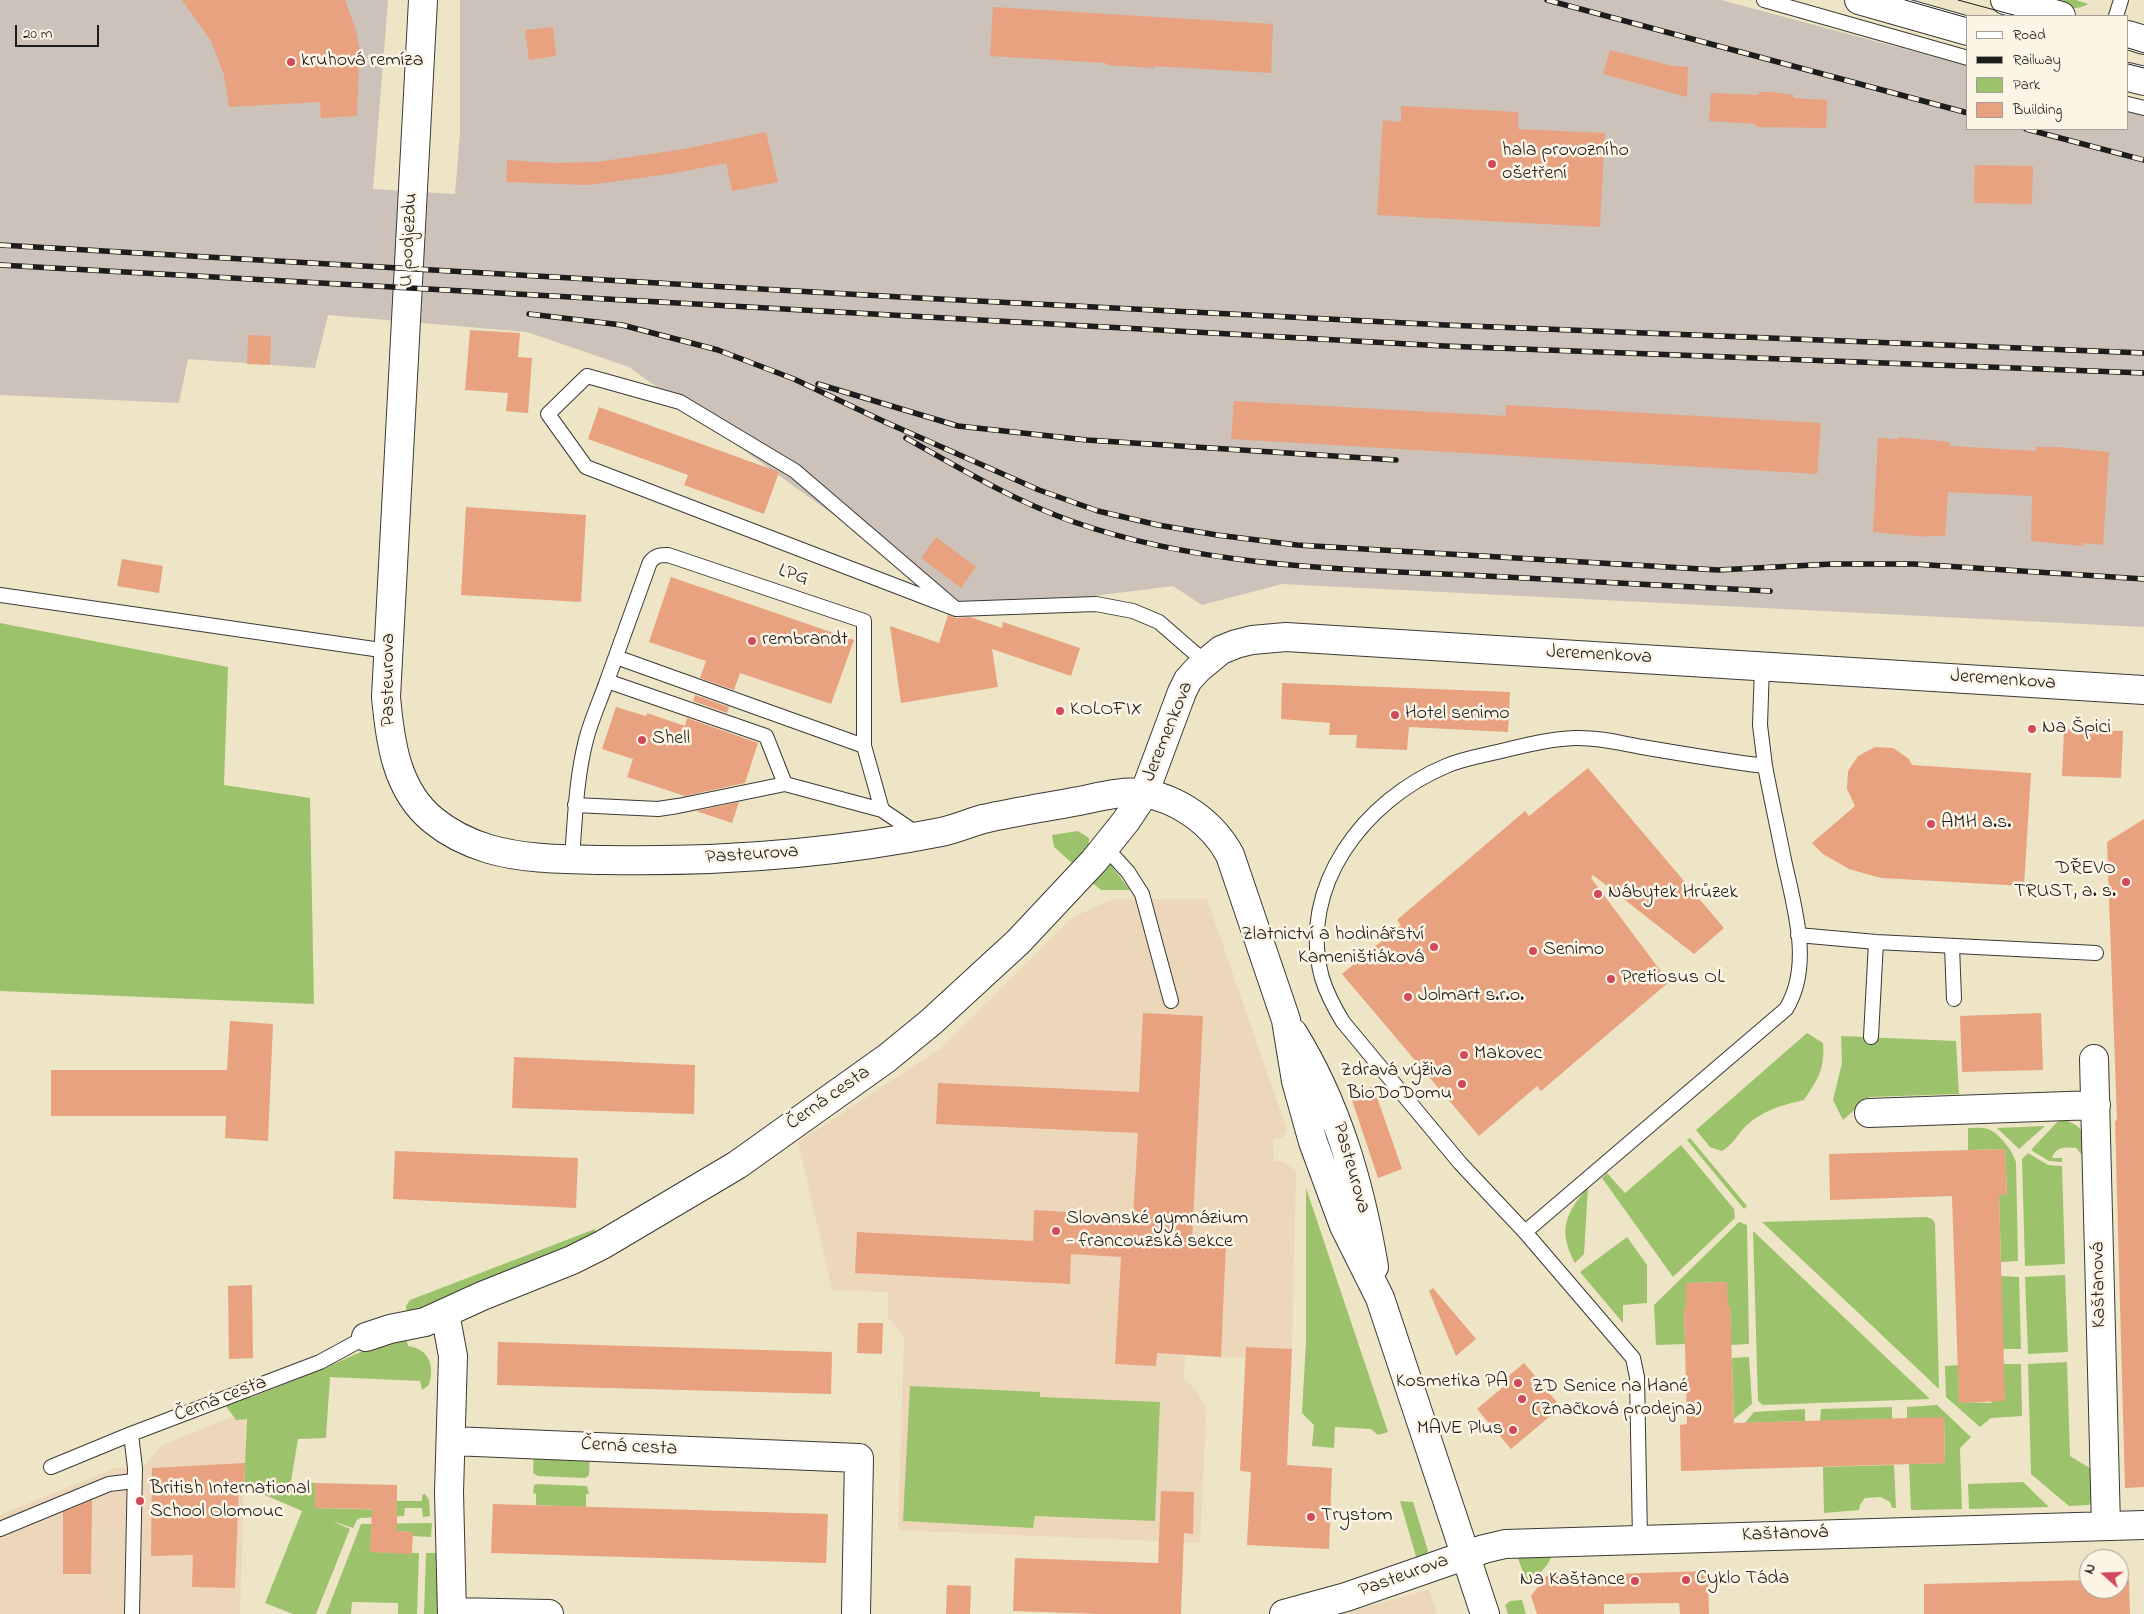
<!DOCTYPE html>
<meta charset="utf-8">
<style>
body{margin:0}
#map{position:relative;width:2144px;height:1614px;overflow:hidden;background:#ede5c5;font-family:"Indie Flower",sans-serif}
canvas{display:block}
.legend{position:absolute;left:1966px;top:15px;width:162px;height:115px;box-sizing:border-box;background:#fcf5e5;border:1px solid #a29e95;margin:0;padding:6px 9px;list-style:none;font-size:15px;color:#1c1c1c}
.legend li{display:flex;align-items:center;gap:10px;height:25px}
.legend b{width:25px;border:1px solid #a29e95}
.north{position:absolute;left:2079px;top:1549px;width:50px;height:50px;box-sizing:border-box;background:#fcf5e5;border:1px solid #a29e95;border-radius:50%;rotate:290deg;font-size:14px;font-weight:700;line-height:20px;text-align:center;color:#1c1c1c}
.north::after{content:'';display:block;margin:auto;width:18px;height:22px;background:#d1495b;clip-path:polygon(50% 0,100% 100%,50% 72%,0 100%)}
.scale{position:absolute;left:15px;top:25px;width:84px;height:22px;box-sizing:border-box;border:2px solid #1c1c1c;border-top:0;padding-left:6px;font-size:15px;line-height:18px;white-space:nowrap;color:#1c1c1c;-webkit-text-stroke:4px #fcf5e5;paint-order:stroke}
</style>
<div id="map">
<canvas width="2144" height="1614"></canvas>
<ul class="legend">
<li><b style="height:6px;background:#fff"></b>Road</li>
<li><b style="height:6px;background:#1c1c1c"></b>Railway</li>
<li><b style="height:14px;background:#9dc26c"></b>Park</li>
<li><b style="height:14px;background:#e8a280"></b>Building</li>
</ul>
<div class="north">N</div>
<div class="scale">20 m</div>
</div>
<script>
const ctx = document.querySelector('canvas').getContext('2d');
ctx.lineJoin = 'round';
function paint(path, color) { ctx.fillStyle = color; ctx.fill(path, 'evenodd'); }
function strokePath(path, color, width, dash) { ctx.strokeStyle = color; ctx.lineWidth = width; ctx.lineCap = dash ? 'butt' : 'round'; ctx.setLineDash(dash || []); ctx.stroke(path); }
function write(font, color, halo, rows, align = 'center') {
  ctx.font = font + ' "Indie Flower",sans-serif'; ctx.lineWidth = 5; ctx.setLineDash([]); ctx.textBaseline = 'middle'; ctx.strokeStyle = halo; ctx.fillStyle = color; for (const [text, x, y, turn = 0] of rows) {
    ctx.save(); ctx.translate(x, y); ctx.rotate((+turn || 0) * Math.PI / 180); ctx.textAlign = isNaN(turn) ? turn : align; if (halo) ctx.strokeText(text, 0, 0); ctx.fillText(text, 0, 0); ctx.restore();
  }
}
paint(new Path2D(`
 M 1113,899 L 1207,899 L 1287,1130 L 1283,1138 L 1273,1139 L 1274,1161 L 1282,1161 L 1296,1171 L 1292,1349 L 1246,1347 L 1246,1357 L 1236,1358 L 1185,1355 L 1184,1379 L 1197,1391 L 1205,1407 L 1206,1418 L 1200,1543 L 898,1530 L 904,1338 L 888,1317 L 888,1292 L 832,1290 L 798,1142 L 941,1048 L 1073,917 Z
 M 238,1414 L 246,1417 L 240,1614 L 0,1614 L 0,1515 L 116,1468 L 142,1468 L 161,1446 Z
 M 1429,1589 L 1437,1614 L 1342,1614 Z`), '#edd7bb');
paint(new Path2D(`
 M 0,0 L 388,0 L 373,189 L 455,194 L 460,134 L 460,0 L 1721,0 L 1968,66 L 1968,129 L 2128,129 L 2128,109 L 2144,114 L 2144,627 L 1282,584 L 1202,605 L 1173,586 L 968,612 L 629,367 L 527,332 L 328,315 L 315,368 L 188,359 L 179,403 L 0,395 Z`), '#ccc2b9');
paint(new Path2D(`
 M 2034,0 L 2076,0 L 2088,4 C 2073,14 2050,4 2034,0 Z
 M 0,623 L 228,667 L 224,785 L 310,798 L 314,1004 L 0,991 Z
 M 1078,831 L 1089,838 C 1090,849 1080,856 1073,864 L 1054,847 L 1052,835 Z
 M 1110,864 L 1130,890 L 1101,890 L 1091,882 Z
 M 1807,1033 L 1823,1043 C 1825,1069 1818,1079 1804,1100 C 1784,1104 1762,1111 1747,1125 C 1737,1134 1735,1143 1722,1151 L 1710,1147 L 1696,1130 Z
 M 1841,1036 L 1956,1041 L 1959,1094 L 1869,1097 L 1843,1120 L 1833,1100 L 1842,1063 Z
 M 2061,1118 C 2086,1128 2085,1132 2084,1157 L 2076,1148 C 2066,1147 2056,1146 2052,1158 L 2062,1158 L 2062,1162 L 2049,1161 L 2031,1150 Z
 M 2045,1126 L 2019,1149 L 1997,1128 Z
 M 1968,1128 C 1974,1128 1982,1127 1988,1129 C 2000,1134 2012,1150 2016,1162 L 2018,1261 L 2001,1262 L 1999,1195 L 2007,1195 L 2005,1149 L 1968,1150 Z
 M 1690,1138 L 1747,1206 L 1744,1209 L 1687,1140 Z
 M 1681,1145 L 1734,1209 L 1735,1218 L 1673,1277 L 1602,1178 L 1607,1173 L 1625,1193 Z
 M 2028,1153 L 2048,1165 L 2062,1166 L 2065,1264 L 2025,1266 L 2022,1159 Z
 M 1588,1187 L 1584,1254 L 1575,1263 C 1557,1230 1566,1213 1588,1187 Z
 M 1306,1188 L 1388,1432 L 1378,1435 L 1371,1429 L 1335,1427 L 1334,1448 L 1312,1446 L 1314,1425 L 1302,1413 L 1306,1342 Z
 M 1926,1217 L 1932,1219 L 1935,1223 L 1939,1389 L 1762,1222 Z
 M 1739,1222 L 1747,1225 L 1749,1344 L 1731,1345 L 1730,1306 L 1726,1306 L 1727,1282 L 1686,1283 L 1686,1305 L 1688,1307 L 1684,1308 L 1685,1344 L 1656,1345 L 1654,1305 Z
 M 595,1229 L 597,1243 L 407,1317 L 406,1306 L 410,1300 Z
 M 1753,1231 L 1930,1399 L 1763,1405 L 1758,1401 Z
 M 1627,1237 L 1647,1265 L 1647,1303 L 1623,1305 L 1623,1323 L 1580,1272 Z
 M 2065,1275 L 2068,1352 L 2028,1354 L 2025,1277 Z
 M 2001,1276 L 2019,1277 L 2021,1349 L 2003,1349 Z
 M 406,1336 L 408,1346 C 429,1349 435,1365 429,1385 L 422,1390 L 420,1381 L 330,1377 L 326,1438 L 298,1439 L 290,1487 L 297,1488 L 299,1481 L 315,1483 L 315,1508 L 396,1510 L 397,1501 L 422,1501 L 422,1495 L 425,1494 L 429,1500 L 430,1516 L 423,1517 L 422,1508 L 405,1508 L 404,1516 L 360,1518 L 357,1520 L 353,1528 L 332,1521 L 350,1529 L 316,1614 L 293,1614 L 265,1603 L 302,1511 L 244,1486 L 247,1419 L 236,1420 L 226,1406 L 240,1400 L 243,1397 L 252,1397 L 320,1370 L 390,1339 Z
 M 1749,1357 L 1752,1404 L 1734,1419 L 1732,1358 Z
 M 2067,1362 L 2070,1456 L 2093,1470 L 2092,1500 L 2089,1505 L 2069,1506 L 2031,1474 L 2028,1364 Z
 M 2004,1364 L 2021,1364 L 2022,1416 L 1991,1418 L 1980,1427 L 1946,1397 L 1945,1366 L 1958,1365 L 1959,1402 L 1991,1403 Z
 M 910,1386 L 1040,1392 L 1040,1397 L 1160,1402 L 1155,1521 L 1035,1516 L 1033,1528 L 903,1521 Z
 M 1937,1405 L 1971,1437 L 1960,1448 L 1962,1509 L 1911,1510 L 1909,1464 L 1945,1463 L 1944,1418 L 1907,1418 L 1907,1407 Z
 M 1892,1407 L 1892,1419 L 1820,1421 L 1821,1409 Z
 M 1805,1409 L 1805,1421 L 1745,1423 L 1754,1412 Z
 M 534,1452 L 590,1453 L 589,1475 L 585,1478 L 538,1476 L 533,1473 Z
 M 1894,1465 L 1896,1508 L 1892,1508 L 1890,1502 L 1881,1497 L 1865,1498 L 1860,1505 L 1859,1510 L 1824,1513 L 1823,1467 Z
 M 2023,1482 L 2049,1507 L 1969,1509 L 1968,1484 Z
 M 538,1484 L 587,1486 L 589,1494 L 586,1494 L 586,1507 L 536,1505 L 536,1494 L 533,1493 L 534,1485 Z
 M 1400,1501 L 1413,1502 L 1428,1551 L 1423,1558 L 1417,1560 Z
 M 432,1523 L 431,1537 L 413,1536 L 413,1532 L 371,1530 L 371,1552 L 419,1553 L 417,1614 L 398,1614 L 398,1603 L 352,1602 L 351,1614 L 326,1614 L 361,1524 Z
 M 426,1553 L 440,1553 L 440,1614 L 424,1614 Z
 M 1553,1554 L 1547,1565 L 1528,1587 L 1517,1555 Z
 M 1522,1600 L 1526,1614 L 1508,1614 L 1505,1605 L 1510,1601 Z`), '#9dc26c');
paint(new Path2D(`
 M 182,0 L 345,0 L 355,27 L 364,67 L 359,68 L 357,116 L 321,118 L 320,102 L 229,107 L 224,75 L 211,41 Z
 M 993,7 L 1273,24 L 1271,73 L 1154,66 L 1154,68 L 1106,65 L 1106,63 L 990,56 Z
 M 553,27 L 556,56 L 529,60 L 525,30 Z
 M 1610,50 L 1672,66 L 1688,67 L 1687,97 L 1603,74 Z
 M 1759,92 L 1773,92 L 1794,95 L 1793,98 L 1827,100 L 1826,128 L 1756,127 L 1756,124 L 1709,121 L 1711,93 L 1758,95 Z
 M 1401,106 L 1518,112 L 1518,129 L 1605,133 L 1600,227 L 1377,215 L 1383,120 L 1401,122 Z
 M 766,132 L 778,182 L 732,191 L 726,163 L 675,173 L 589,185 L 506,182 L 507,160 L 554,163 L 597,162 L 684,149 Z
 M 1975,165 L 2033,166 L 2032,204 L 1974,203 Z
 M 470,330 L 520,333 L 518,357 L 532,358 L 528,413 L 506,411 L 508,393 L 465,390 Z
 M 248,335 L 271,336 L 270,365 L 247,364 Z
 M 1234,401 L 1506,416 L 1506,405 L 1821,423 L 1817,474 L 1231,439 Z
 M 599,407 L 779,472 L 764,514 L 684,485 L 688,475 L 588,439 Z
 M 1898,437 L 1950,442 L 1950,446 L 2036,451 L 2036,447 L 2056,447 L 2109,452 L 2103,545 L 2083,543 L 2083,546 L 2031,541 L 2032,496 L 1948,492 L 1945,536 L 1925,536 L 1925,537 L 1873,532 L 1878,438 L 1898,439 Z
 M 466,507 L 586,515 L 581,602 L 461,595 Z
 M 936,537 L 976,567 L 961,588 L 921,558 Z
 M 122,559 L 163,566 L 159,593 L 117,586 Z
 M 671,577 L 854,640 L 831,704 L 740,673 L 734,690 L 700,678 L 706,661 L 649,642 Z
 M 948,615 L 956,618 L 970,617 L 1002,628 L 1003,622 L 1080,648 L 1071,676 L 992,649 L 998,687 L 901,703 L 890,626 L 939,643 Z
 M 1282,683 L 1510,692 L 1508,732 L 1409,727 L 1407,750 L 1356,748 L 1357,735 L 1329,735 L 1330,723 L 1281,719 Z
 M 695,695 L 729,707 L 727,713 L 693,701 Z
 M 616,707 L 646,716 L 647,713 L 685,726 L 687,718 L 758,743 L 745,783 L 685,796 L 627,777 L 633,759 L 602,749 Z
 M 2064,729 L 2123,731 L 2121,778 L 2062,776 Z
 M 1875,747 L 1893,748 L 1909,759 L 1912,765 L 2031,773 L 2024,886 L 1881,878 L 1849,869 L 1823,854 L 1812,843 L 1855,806 L 1847,789 L 1848,771 L 1858,756 Z
 M 1588,768 L 1724,928 L 1694,954 L 1593,875 L 1591,878 L 1669,982 L 1541,1091 L 1537,1086 L 1479,1136 L 1342,974 L 1401,925 L 1397,920 L 1525,811 L 1529,816 Z
 M 739,802 L 732,823 L 696,811 Z
 M 2144,819 L 2144,1487 L 2125,1488 L 2115,1121 L 2117,1120 L 2107,842 Z
 M 1143,1013 L 1203,1016 L 1192,1241 L 1226,1243 L 1221,1357 L 1157,1353 L 1156,1366 L 1115,1364 L 1121,1257 L 1071,1254 L 1070,1284 L 855,1273 L 857,1232 L 1033,1241 L 1034,1210 L 1133,1216 L 1138,1133 L 936,1124 L 938,1083 L 1139,1092 Z
 M 2041,1013 L 2043,1070 L 1962,1072 L 1960,1016 Z
 M 230,1021 L 273,1024 L 268,1141 L 225,1138 L 226,1116 L 51,1116 L 51,1070 L 227,1070 Z
 M 514,1057 L 695,1065 L 694,1114 L 512,1108 Z
 M 1373,1086 L 1402,1169 L 1378,1178 L 1350,1094 Z
 M 2005,1149 L 2007,1195 L 1999,1195 L 2005,1401 L 1959,1403 L 1952,1196 L 1830,1200 L 1829,1154 Z
 M 395,1151 L 578,1158 L 576,1208 L 393,1199 Z
 M 1727,1282 L 1728,1306 L 1730,1306 L 1734,1423 L 1944,1417 L 1945,1463 L 1681,1471 L 1680,1425 L 1687,1424 L 1684,1307 L 1686,1307 L 1686,1283 Z
 M 252,1285 L 253,1358 L 229,1359 L 228,1286 Z
 M 1433,1288 L 1476,1339 L 1456,1356 L 1429,1291 Z
 M 858,1323 L 883,1323 L 882,1354 L 857,1353 Z
 M 498,1342 L 832,1352 L 831,1394 L 497,1385 Z
 M 1246,1347 L 1292,1349 L 1287,1465 L 1332,1468 L 1329,1549 L 1247,1545 L 1251,1472 L 1240,1471 Z
 M 1524,1363 L 1561,1407 L 1511,1449 L 1477,1409 L 1508,1383 L 1505,1379 Z
 M 245,1463 L 244,1486 L 239,1486 L 235,1588 L 192,1587 L 193,1555 L 151,1556 L 152,1468 Z
 M 315,1483 L 397,1485 L 397,1531 L 413,1532 L 412,1554 L 370,1552 L 372,1509 L 315,1508 Z
 M 1161,1491 L 1194,1492 L 1193,1534 L 1184,1533 L 1181,1614 L 1099,1614 L 1013,1611 L 1015,1558 L 1158,1563 Z
 M 92,1500 L 91,1574 L 63,1574 L 63,1512 Z
 M 493,1504 L 828,1514 L 826,1563 L 491,1553 Z
 M 1708,1571 L 1709,1614 L 1680,1614 L 1679,1603 L 1604,1604 L 1604,1614 L 1537,1614 L 1531,1596 L 1546,1576 Z
 M 2119,1579 L 2129,1579 L 2130,1614 L 1924,1614 L 1924,1584 L 2089,1580 L 2089,1589 L 2119,1589 Z
 M 947,1585 L 971,1586 L 970,1614 L 946,1614 Z`), '#e8a280');
const service = new Path2D(`
 M 1764,0 L 1968,58
 M 2116,16 L 2121,0
 M 2128,104 L 2144,108
 M 0,595 L 388,651
 M 956,609 L 795,471 L 680,402 L 587,376 L 548,414 L 586,467 L 956,609 L 1096,604 L 1133,611 L 1159,622 L 1205,662
 M 616,657 L 864,746
 M 1762,666 L 1760,725 L 1765,766
 M 607,681 L 650,562 C 656,555 660,555 668,555 L 864,621 L 864,746 L 882,810
 M 575,805 L 658,809 L 678,806 L 785,784
 M 1106,848 L 1128,872 L 1142,894 L 1171,1001
 M 572,859 C 575,819 576,779 586,740 C 591,720 600,701 607,681 L 766,736 L 785,784 L 882,810 L 919,835
 M 1798,935 L 1876,942 L 2096,953
 M 1952,946 L 1954,999
 M 1871,1037 L 1876,942
 M 1525,1232 L 1786,1009 C 1813,966 1794,906 1784,860 C 1778,829 1771,798 1765,766 C 1724,761 1683,754 1642,747 C 1620,743 1597,737 1575,738 C 1548,739 1523,746 1497,752 C 1480,756 1462,759 1446,766 C 1365,800 1297,886 1322,978 C 1327,994 1335,1009 1343,1022 L 1460,1163 L 1525,1232 L 1633,1358 L 1637,1377 L 1640,1539
 M 131,1434 L 135,1468 L 132,1614
 M 51,1467 L 131,1434 L 320,1362 L 366,1337
 M 0,1529 L 109,1484 L 134,1481`);
const minor = new Path2D(`
 M 2094,1059 L 2106,1526
 M 1869,1113 L 2096,1105
 M 445,1313 L 453,1356 L 449,1492 L 452,1614
 M 366,1337 L 390,1329 L 425,1322 L 482,1296 L 572,1260 L 602,1245 L 737,1165 L 887,1058 L 931,1022 L 1018,942 L 1094,861 L 1126,821 L 1144,794
 M 452,1441 L 859,1458 L 856,1614
 M 452,1612 L 549,1614
 M 1284,1614 L 1346,1597 L 1484,1549 L 1505,1544 L 2144,1525`);
const tertiary = new Path2D(`
 M 1144,794 L 1182,692 L 1188,680 L 1198,669 L 1221,650 L 1236,644 L 1252,640 L 1286,637 L 2144,690`);
const secondary = new Path2D(`
 M 423,0 L 386,697 C 390,741 396,790 433,820 C 450,834 469,843 489,849 C 527,860 567,859 606,860 C 718,862 831,854 941,832 C 955,829 969,823 983,819 C 1014,812 1047,807 1079,801 C 1099,797 1121,791 1142,793 C 1178,798 1213,823 1230,855 L 1286,1020 L 1296,1081 L 1313,1142 L 1344,1226 L 1380,1298 L 1485,1614
 M 1293,1033 C 1337,1104 1360,1184 1374,1267`);
const primary = new Path2D(`
 M 1859,0 L 1968,31
 M 2005,0 L 2061,16
 M 2128,35 L 2144,40
 M 2128,77 L 2144,81`);
strokePath(service, '#3b3a35', 16);
strokePath(minor, '#3b3a35', 30);
strokePath(tertiary, '#3b3a35', 30);
strokePath(secondary, '#3b3a35', 30);
strokePath(primary, '#3b3a35', 30);
strokePath(service, '#fff', 14);
strokePath(minor, '#fff', 28);
strokePath(tertiary, '#fff', 28);
strokePath(secondary, '#fff', 28);
strokePath(primary, '#fff', 28);
strokePath(new Path2D(`
 M 1905,0 L 1968,18
 M 1958,0 L 2017,16
 M 2128,48 L 2144,53
 M 2128,64 L 2144,68`), '#1c1c1c', 1);
const rail = new Path2D(`
 M 1547,0 L 1968,113
 M 2026,129 L 2144,160
 M 0,245 L 900,297 L 1445,325 L 2144,353
 M 0,265 L 1444,346 L 2144,373
 M 529,314 L 622,325 L 718,350 L 794,379 L 885,422 L 1039,490 L 1098,511 L 1158,525 L 1217,535 L 1297,545 L 1718,570 L 1832,564 L 1914,564 L 2144,579
 M 818,384 L 958,426 L 1087,440 L 1396,460
 M 906,438 C 961,469 1014,501 1074,522 C 1200,566 1335,569 1467,575 C 1568,580 1669,586 1770,591`);
strokePath(rail, '#1c1c1c', 5.5);
strokePath(rail, '#fcf5e5', 4, [11]);
for (const [x, y, r, color] of [
 [291,62,5,"#d1495b"],
 [1492,164,5,"#d1495b"],
 [752,641,5,"#d1495b"],
 [1060,711,5,"#d1495b"],
 [1395,715,5,"#d1495b"],
 [2032,729,5,"#d1495b"],
 [642,740,5,"#d1495b"],
 [1931,824,5,"#d1495b"],
 [2126,882,5,"#d1495b"],
 [1598,894,5,"#d1495b"],
 [1434,947,5,"#d1495b"],
 [1533,951,5,"#d1495b"],
 [1611,979,5,"#d1495b"],
 [1408,997,5,"#d1495b"],
 [1464,1055,5,"#d1495b"],
 [1462,1084,5,"#d1495b"],
 [1056,1231,5,"#d1495b"],
 [1518,1383,5,"#d1495b"],
 [1522,1399,5,"#d1495b"],
 [1513,1430,5,"#d1495b"],
 [140,1501,5,"#d1495b"],
 [1311,1517,5,"#d1495b"],
 [1686,1580,5,"#d1495b"],
 [1635,1581,5,"#d1495b"]
]) { const dot = new Path2D(); dot.arc(x, y, r, 0, 2 * Math.PI); ctx.fillStyle = color; ctx.fill(dot); strokePath(dot, '#fcf5e5', 2); }
write('20px', '#1c1c1c', '#fcf5e5', [
 ["kruhová remíza",301,62],
 ["hala provozního",1502,152],
 ["ošetření",1502,175],
 ["rembrandt",762,641],
 ["KOLOFIX",1070,711],
 ["Hotel senimo",1405,715],
 ["Na Špici",2042,729],
 ["Shell",652,740],
 ["AMH a.s.",1941,824],
 ["DŘEVO",2116,870,"right"],
 ["TRUST, a. s.",2116,893,"right"],
 ["Nábytek Hrůzek",1608,894],
 ["Zlatnictví a hodinářství",1424,936,"right"],
 ["Kameništiáková",1424,959,"right"],
 ["Senimo",1543,951],
 ["Pretiosus OL",1621,979],
 ["Jolmart s.r.o.",1418,997],
 ["Makovec",1474,1055],
 ["Zdravá výživa",1452,1072,"right"],
 ["BioDoDomu",1452,1095,"right"],
 ["Slovanské gymnázium",1066,1220],
 ["- francouzská sekce",1066,1243],
 ["Kosmetika PA",1508,1383,"right"],
 ["ZD Senice na Hané",1532,1388],
 ["(Značková prodejna)",1532,1411],
 ["MAVE Plus",1503,1430,"right"],
 ["British International",150,1490],
 ["School Olomouc",150,1513],
 ["Trystom",1321,1517],
 ["Cyklo Táda",1696,1580],
 ["Na Kaštance",1625,1581,"right"]
], 'left');
write('20px', '#1c1c1c', '#fcf5e5', [
 ["U podjezdu",410,240,-87],
 ["LPG",793,576,18],
 ["Jeremenkova",1599,656,3],
 ["Pasteurova",390,680,-90],
 ["Jeremenkova",2003,681,4],
 ["Jeremenkova",1169,732,-68],
 ["Pasteurova",752,856,-4],
 ["Černá cesta",829,1099,-35],
 ["Pasteurova",1350,1168,74],
 ["Kaštanová",2100,1285,-91],
 ["Černá cesta",221,1400,-21],
 ["Černá cesta",629,1448,3],
 ["Kaštanová",1785,1535,-2],
 ["Pasteurova",1404,1577,-20]
]);
</script>
